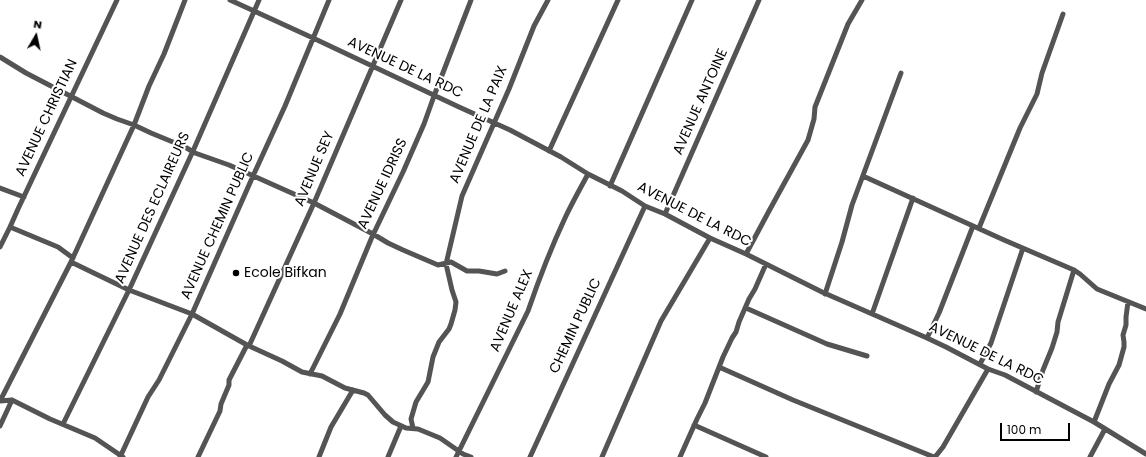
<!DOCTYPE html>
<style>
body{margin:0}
#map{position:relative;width:1146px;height:457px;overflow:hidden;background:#fff;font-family:Poppins,sans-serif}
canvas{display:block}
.north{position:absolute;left:16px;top:16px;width:40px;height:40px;-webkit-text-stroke:3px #fff;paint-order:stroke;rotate:9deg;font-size:11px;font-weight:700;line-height:16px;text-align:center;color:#000}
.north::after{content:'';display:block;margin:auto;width:14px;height:18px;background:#000;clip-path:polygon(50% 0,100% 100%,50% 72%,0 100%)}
.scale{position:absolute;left:1000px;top:423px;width:70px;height:18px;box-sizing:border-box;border:2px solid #000;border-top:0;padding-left:5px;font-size:12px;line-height:14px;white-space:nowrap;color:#000;-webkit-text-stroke:3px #fff;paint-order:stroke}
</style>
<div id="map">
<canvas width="1146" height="457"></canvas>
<div class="north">N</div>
<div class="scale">100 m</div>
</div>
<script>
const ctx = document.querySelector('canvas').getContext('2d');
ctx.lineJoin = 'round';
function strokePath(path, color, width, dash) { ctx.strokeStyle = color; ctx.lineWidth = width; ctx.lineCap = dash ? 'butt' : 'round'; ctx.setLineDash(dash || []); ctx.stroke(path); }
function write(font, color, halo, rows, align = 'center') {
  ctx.font = font + ' Poppins,sans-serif'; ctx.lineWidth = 4; ctx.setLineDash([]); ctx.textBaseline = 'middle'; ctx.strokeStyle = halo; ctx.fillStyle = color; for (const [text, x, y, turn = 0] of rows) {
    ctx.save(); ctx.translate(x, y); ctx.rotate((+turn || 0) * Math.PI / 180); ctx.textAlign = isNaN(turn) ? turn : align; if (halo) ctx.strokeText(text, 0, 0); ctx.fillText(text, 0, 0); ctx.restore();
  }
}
strokePath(new Path2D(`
 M 230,0 L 313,38 L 459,107 L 510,130 L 561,157 L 588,174 L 622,191 L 645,206 L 665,214 L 710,238 L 746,254 L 822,292 L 927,338 L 946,347 L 988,369 L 1005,375 L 1094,422 L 1146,454
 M 0,57 L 26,73 L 103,113 L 117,119 L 134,125 L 151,133 L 185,147 L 195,153 L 229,165 L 314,203 L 373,234 L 388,243 L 403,250 L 438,265 L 451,262 L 467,271 L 479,271 L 497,274 L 505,271
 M 549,151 L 618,0
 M 863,176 L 1004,240 L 1074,270 L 1080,274 L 1097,289 L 1146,309
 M 610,186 L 692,0
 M 0,188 L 24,197
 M 665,214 L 759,0
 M 10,227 L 58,247 L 73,258
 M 979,228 L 1020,128 L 1037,94 L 1042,73 L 1063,14
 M 0,247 L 10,227 L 18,209 L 117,0
 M 746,254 L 769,211 L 802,151 L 808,140 L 814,119 L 815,107 L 848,24 L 862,0
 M 71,262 L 129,290 L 192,314 L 247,345 L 282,361 L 302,372 L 322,376 L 345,388 L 364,393 L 368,395 L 385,415 L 393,422 L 406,428 L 418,429 L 440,438 L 463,454 L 471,457
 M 825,294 L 842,242 L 852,205 L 901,73
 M 746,308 L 827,344 L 867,356
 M 872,314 L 913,198
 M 927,338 L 939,313 L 973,226
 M 249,346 L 314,203 L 401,0
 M 980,364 L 991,343 L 1023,248
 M 719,367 L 793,400 L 934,457
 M 310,374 L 340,314 L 372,237 L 403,172 L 424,124 L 434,96 L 471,0
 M 1036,392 L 1043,370 L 1052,348 L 1057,332 L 1058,322 L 1074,270
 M 0,401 L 71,262 L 134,125 L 149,86 L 164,54 L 185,0
 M 0,401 L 12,400 L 50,419 L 95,438 L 123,457
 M 1094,422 L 1109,384 L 1119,365 L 1124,347 L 1124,342 L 1123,335 L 1126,325 L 1126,317 L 1128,302
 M 63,424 L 129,290 L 193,151 L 259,0
 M 694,425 L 766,457
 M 0,426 L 12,400
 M 413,428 L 411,419 L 416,402 L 428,382 L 433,357 L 439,342 L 449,329 L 451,324 L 455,310 L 456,302 L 452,290 L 446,264 L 462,196 L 509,89 L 534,26 L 548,0
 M 120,457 L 148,397 L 159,380 L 192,314 L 253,176 L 285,106 L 329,0
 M 198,457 L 220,411 L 221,404 L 229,385 L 229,380 L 247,345
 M 319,457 L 331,427 L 353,390
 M 388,457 L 401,426
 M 456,457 L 528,311 C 539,279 551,248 565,218 C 572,203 580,189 588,174
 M 530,457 L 645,206
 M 602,457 L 661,321 L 710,238
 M 680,457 L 697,419 L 705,403 L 723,357 L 732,338 L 736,332 L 739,322 L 749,299 L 755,289 L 766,264
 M 935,457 L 943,447 L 988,369
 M 1090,457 L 1105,429`), '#545454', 5);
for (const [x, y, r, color] of [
 [236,273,4,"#000"]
]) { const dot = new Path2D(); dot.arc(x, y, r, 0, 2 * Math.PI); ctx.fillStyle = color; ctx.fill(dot); strokePath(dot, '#fff', 1.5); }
write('14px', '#000', '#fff', [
 ["AVENUE DE LA RDC",405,68,25],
 ["AVENUE ANTOINE",701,102,-66],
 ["AVENUE CHRISTIAN",47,118,-65],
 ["AVENUE DE LA PAIX",479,125,-67],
 ["AVENUE SEY",315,169,-67],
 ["AVENUE IDRISS",383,184,-65],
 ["AVENUE DES ECLAIREURS",153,208,-66],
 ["AVENUE DE LA RDC",694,215,27],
 ["AVENUE CHEMIN PUBLIC",218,226,-66],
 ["AVENUE ALEX",512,311,-67],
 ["CHEMIN PUBLIC",576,326,-65],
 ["AVENUE DE LA RDC",986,354,26]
]);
write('14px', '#000', '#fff', [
 ["Ecole Bifkan",244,273]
], 'left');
</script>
